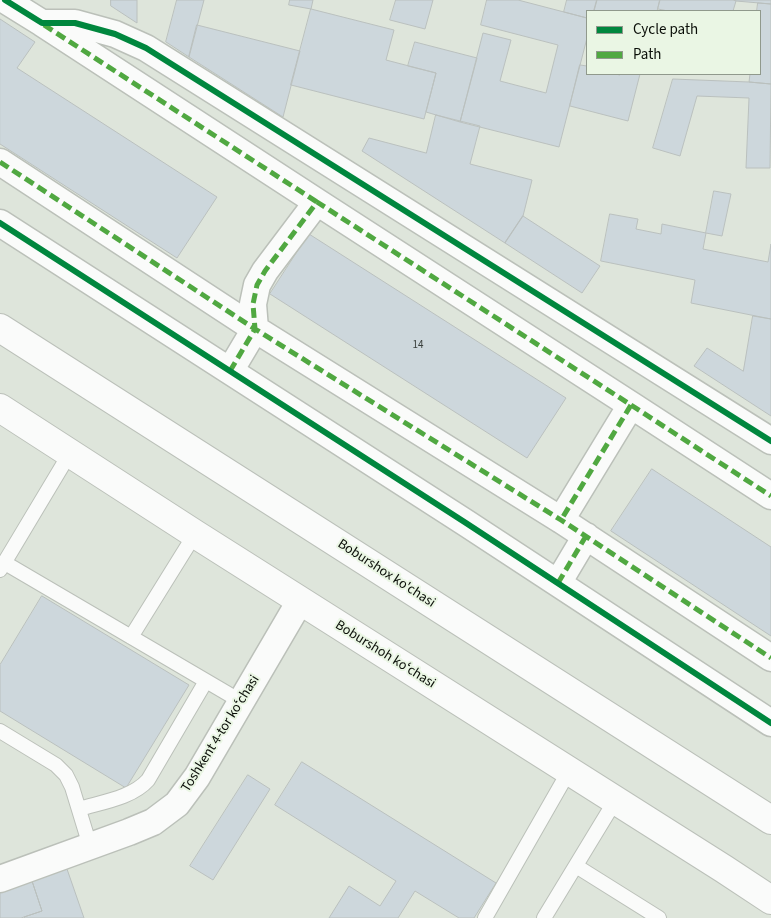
<!DOCTYPE html>
<meta charset="utf-8">
<style>
body{margin:0}
#map{position:relative;width:771px;height:918px;overflow:hidden;background:#dee5db;font-family:"Source Sans 3",sans-serif}
canvas{display:block}
.legend{position:absolute;left:586px;top:10px;width:175px;height:65px;box-sizing:border-box;background:#eaf6e4;border:1px solid #90998c;margin:0;padding:6px 9px;list-style:none;font-size:15px;color:#0a0e08}
.legend li{display:flex;align-items:center;gap:10px;height:25px}
.legend b{width:25px;border:1px solid #90998c}
</style>
<div id="map">
<canvas width="771" height="918"></canvas>
<ul class="legend">
<li><b style="height:6px;background:#00873e"></b>Cycle path</li>
<li><b style="height:6px;background:#50a841"></b>Path</li>
</ul>
</div>
<script>
const ctx = document.querySelector('canvas').getContext('2d');
ctx.lineJoin = 'round';
function paint(path, color) { ctx.fillStyle = color; ctx.fill(path, 'evenodd'); }
function strokePath(path, color, width, dash) { ctx.strokeStyle = color; ctx.lineWidth = width; ctx.lineCap = dash ? 'butt' : 'round'; ctx.setLineDash(dash || []); ctx.stroke(path); }
function write(font, color, halo, rows, align = 'center') {
  ctx.font = font + ' "Source Sans 3",sans-serif'; ctx.lineWidth = 4; ctx.setLineDash([]); ctx.textBaseline = 'middle'; ctx.strokeStyle = halo; ctx.fillStyle = color; for (const [text, x, y, turn = 0] of rows) {
    ctx.save(); ctx.translate(x, y); ctx.rotate((+turn || 0) * Math.PI / 180); ctx.textAlign = isNaN(turn) ? turn : align; if (halo) ctx.strokeText(text, 0, 0); ctx.fillText(text, 0, 0); ctx.restore();
  }
}
const building = new Path2D(`
 M 111,0 L 137,0 L 137,23 L 111,6 Z
 M 177,0 L 204,0 L 189,57 L 166,42 Z
 M 290,0 L 313,0 L 311,9 L 289,5 Z
 M 396,0 L 433,0 L 425,29 L 390,20 Z
 M 487,0 L 518,0 L 587,18 L 587,38 L 559,147 L 460,122 L 483,33 L 511,40 L 500,81 L 546,93 L 558,45 L 481,25 Z
 M 567,0 L 597,0 L 594,11 L 587,11 L 587,18 L 564,12 Z
 M 597,0 L 660,0 L 657,11 L 594,11 Z
 M 660,0 L 733,0 L 736,1 L 733,11 L 668,11 L 658,9 Z
 M 736,0 L 771,0 L 771,4 L 736,1 Z
 M 758,3 L 771,4 L 771,84 L 749,82 L 750,74 L 760,74 L 760,11 L 757,11 Z
 M 311,9 L 394,30 L 386,60 L 436,73 L 424,119 L 291,85 Z
 M 0,19 L 35,42 L 17,68 L 217,197 L 177,258 L 0,144 Z
 M 197,25 L 300,51 L 283,117 L 189,57 Z
 M 415,42 L 477,58 L 460,122 L 426,112 L 436,73 L 408,66 Z
 M 580,65 L 587,66 L 587,74 L 615,74 L 620,75 L 620,74 L 640,74 L 628,121 L 570,106 Z
 M 673,79 L 749,82 L 771,84 L 770,168 L 746,168 L 749,98 L 697,96 L 680,156 L 653,148 Z
 M 436,115 L 480,126 L 470,164 L 532,180 L 523,216 L 505,243 L 362,151 L 369,138 L 426,153 Z
 M 714,191 L 731,194 L 722,236 L 706,233 Z
 M 610,214 L 638,219 L 636,229 L 661,234 L 662,224 L 706,233 L 703,249 L 768,262 L 771,244 L 771,319 L 691,303 L 695,280 L 601,261 Z
 M 523,216 L 600,266 L 582,293 L 505,243 Z
 M 309,234 L 566,398 L 527,458 L 270,294 Z
 M 753,316 L 771,319 L 771,416 L 694,366 L 707,348 L 743,371 Z
 M 652,469 L 771,547 L 771,636 L 611,531 Z
 M 42,596 L 189,685 L 126,788 L 0,711 L 0,665 Z
 M 302,762 L 496,883 L 474,918 L 459,918 L 415,891 L 398,918 L 329,918 L 349,886 L 380,906 L 396,881 L 275,805 Z
 M 248,775 L 270,789 L 213,880 L 190,866 Z
 M 67,869 L 84,918 L 25,918 L 24,917 L 42,911 L 32,881 Z
 M 32,881 L 42,911 L 21,918 L 0,918 L 0,893 Z`);
paint(building, '#cdd7dc');
strokePath(building, '#bac0be', 1);
const lane = new Path2D(`
 M 5,563 L 242,702
 M 0,570 L 70,453
 M 131,637 L 195,534
 M 0,731 L 56,765 L 66,775 L 72,787 L 90,846
 M 79,809 C 102,802 132,798 148,780 L 206,681
 M 576,866 L 659,918
 M 485,918 L 569,771
 M 544,918 L 615,801`);
const street = new Path2D(`
 M 5,0 L 42,23 L 75,23 L 115,34 L 146,48 L 771,441
 M 42,23 L 317,202
 M 0,162 L 255,329 L 561,520 L 771,658
 M 0,223 L 466,523 L 771,723
 M 230,371 L 255,329 L 253,304 L 257,285 L 265,271 L 317,202 L 631,405 L 561,520
 M 631,405 L 771,496
 M 558,583 L 586,536
 M 0,879 L 129,832 L 153,822 L 177,804 L 197,777 L 300,601`);
const primary = new Path2D(`
 M 0,328 L 771,820
 M 0,408 L 195,534 L 724,869 L 771,900`);
strokePath(lane, '#bbc0b9', 16);
strokePath(street, '#bbc0b9', 29);
strokePath(primary, '#bbc0b9', 30);
strokePath(lane, '#fafbfa', 14);
strokePath(street, '#fafbfa', 26);
strokePath(primary, '#fafbfa', 28);
strokePath(new Path2D(`
 M 44,25 L 317,202
 M 0,162 L 255,329 L 561,520 L 771,658
 M 230,371 L 255,329 L 253,304 L 257,285 L 265,271 L 317,202 L 631,405 L 561,520
 M 631,405 L 771,496
 M 558,583 L 586,536`), '#50a841', 5, [10, 5]);
strokePath(new Path2D(`
 M 5,0 L 42,23 L 75,23 L 115,34 L 146,48 L 771,441
 M 0,223 L 466,523 L 771,723`), '#00873e', 6);
write('11px', '#3b403d', null, [
 ["14",418,346]
]);
write('14px', '#0a0e08', '#eaf6e4', [
 ["Boburshox ko'chasi",386,574,33],
 ["Boburshoh koʻchasi",385,655,32],
 ["Toshkent 4-tor koʻchasi",221,734,-58]
]);
</script>
